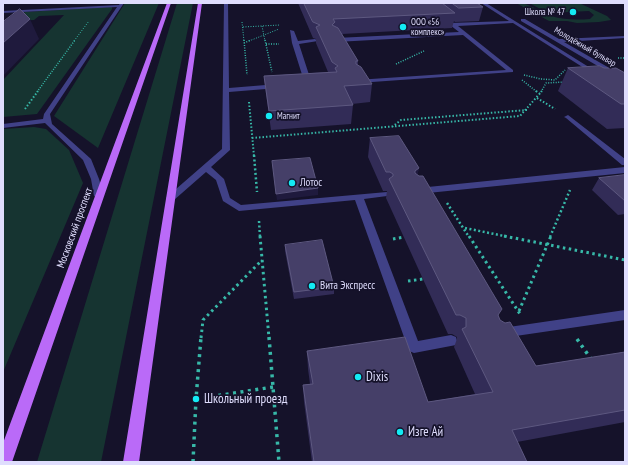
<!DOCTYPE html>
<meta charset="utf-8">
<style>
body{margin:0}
#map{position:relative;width:628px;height:465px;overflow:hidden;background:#15122a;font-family:"PT Sans Narrow",sans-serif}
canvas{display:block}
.frame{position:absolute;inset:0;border:4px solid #dfddfd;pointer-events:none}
</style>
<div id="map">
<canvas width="628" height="465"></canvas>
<div class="frame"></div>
</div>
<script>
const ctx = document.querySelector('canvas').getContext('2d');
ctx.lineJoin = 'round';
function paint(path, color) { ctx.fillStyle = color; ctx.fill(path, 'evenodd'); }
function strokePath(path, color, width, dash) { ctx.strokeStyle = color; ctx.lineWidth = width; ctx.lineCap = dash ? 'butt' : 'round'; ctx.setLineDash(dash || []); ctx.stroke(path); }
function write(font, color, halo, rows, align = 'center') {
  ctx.font = font + ' "PT Sans Narrow",sans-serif'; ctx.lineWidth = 3.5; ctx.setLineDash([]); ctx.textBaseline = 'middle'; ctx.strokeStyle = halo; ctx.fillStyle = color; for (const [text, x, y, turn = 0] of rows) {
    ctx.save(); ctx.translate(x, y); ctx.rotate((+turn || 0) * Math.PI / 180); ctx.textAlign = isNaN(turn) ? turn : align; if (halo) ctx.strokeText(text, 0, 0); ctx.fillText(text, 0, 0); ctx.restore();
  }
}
paint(new Path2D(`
 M 125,3 L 159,3 L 98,148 L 54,116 Z
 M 177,3 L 193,3 L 101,462 L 37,462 Z
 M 516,3 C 531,3 537,11 551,16 C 564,20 577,20 590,19 L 594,15 L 589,11 L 548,13 L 529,3 L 579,3 L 607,16 L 611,20 L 599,22 L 577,23 L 567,21 L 549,21 Z
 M 112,7 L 112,9 L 37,114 L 3,117 L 3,80 L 64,15 L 39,16 L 34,20 L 14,21 L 25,12 Z
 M 34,127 L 46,129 L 69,150 L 83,183 L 3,372 L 3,129 Z`), '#163431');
strokePath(new Path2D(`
 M 242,22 L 244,41
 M 262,26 L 265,41
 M 243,27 L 280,25
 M 74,41 L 89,21
 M 249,41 L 279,29`), '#37b8a8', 1, [1, 1.5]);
strokePath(new Path2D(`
 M 244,40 L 247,75
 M 265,40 L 272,72
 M 244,43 L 251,40
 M 266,44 L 279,44
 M 618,58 L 625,58
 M 396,64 L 424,51
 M 524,75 L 541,79 L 555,80 L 565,70
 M 522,80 L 537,92
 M 37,92 L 75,40
 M 541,92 L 546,83 L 564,82`), '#37b8a8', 1.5, [1, 1.5]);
strokePath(new Path2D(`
 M 536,91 L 540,94
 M 537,98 L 555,109
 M 249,102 L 254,156
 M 25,109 L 38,91
 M 392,127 L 401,120 L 527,110
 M 252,138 L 520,116 L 542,91`), '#37b8a8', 2, [1.5, 2]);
strokePath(new Path2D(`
 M 254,155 L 257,192
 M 447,203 L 469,237
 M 259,221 L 260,237
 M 465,228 L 509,237
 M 550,237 L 570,190`), '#37b8a8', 2.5, [2, 2.5]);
strokePath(new Path2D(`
 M 260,236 L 269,338
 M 469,236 L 520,314
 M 504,236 L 625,260
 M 393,239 L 404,237
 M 408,281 L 423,279
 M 519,311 L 551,236
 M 201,338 L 203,320 L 262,260`), '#37b8a8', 3, [2.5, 3.5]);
strokePath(new Path2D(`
 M 269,337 L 279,462
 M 577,339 L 591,359
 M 196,399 L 273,387
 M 193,462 L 196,399 L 201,337`), '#37b8a8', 3.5, [3, 4.5]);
paint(new Path2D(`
 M 120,3 L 124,3 L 50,114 L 52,124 L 91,159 L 99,179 L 104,196 L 99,199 L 94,196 L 91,179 L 83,160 L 45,123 L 3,128 L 3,124 L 43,119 L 44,114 L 117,7 L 3,13 L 3,11 L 119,5 Z
 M 224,3 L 228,3 L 229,88 L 278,84 L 281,86 L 278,88 L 229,92 L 230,150 L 211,167 L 224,179 L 230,198 L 241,205 L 387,192 L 389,194 L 387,196 L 364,199 L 418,341 L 451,335 L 456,337 L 457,341 L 456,345 L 414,353 L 409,351 L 355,200 L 239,211 L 223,201 L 216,180 L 206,172 L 174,200 L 168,200 L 166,198 L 168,196 L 222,149 Z
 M 481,3 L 486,3 L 600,74 L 595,75 L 513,23 L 458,26 L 513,70 L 513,72 L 358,83 L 356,82 L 356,80 L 506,70 L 463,35 L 336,42 L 333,40 L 336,38 L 459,32 L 450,25 L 450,23 L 509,21 Z
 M 521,19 L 525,19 L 559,39 L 625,36 L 625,38 L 564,42 L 625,77 L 625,82 L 521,21 Z
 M 290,30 L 294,31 L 298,41 L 315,39 L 318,41 L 299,44 L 312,84 L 311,85 L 305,84 L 292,43 Z
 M 568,115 L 625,159 L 625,165 L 622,165 L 566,118 L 564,117 Z
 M 625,167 L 625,173 L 418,194 L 414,191 L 418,188 Z
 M 625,310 L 625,320 L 502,338 L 498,337 L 496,333 L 498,329 L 502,328 Z`), '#404187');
paint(new Path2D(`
 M 167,3 L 171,3 L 12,462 L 3,462 L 3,443 Z
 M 198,3 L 202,3 L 139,462 L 123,462 Z`), '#ba6af8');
paint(new Path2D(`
 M 298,3 L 477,3 L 483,7 L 479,21 L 455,22 L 454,21 L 452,28 L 342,34 L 358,61 L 358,65 L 372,84 L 370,102 L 352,104 L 353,105 L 351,124 L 271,130 L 266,94 L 264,76 L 328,72 L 316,43 L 316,39 L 313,38 Z
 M 568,68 L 604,68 L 625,73 L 625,128 L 607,129 L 558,91 Z
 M 370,138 L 419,168 L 417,175 L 498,316 L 500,320 L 536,366 L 625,352 L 625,422 L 517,442 L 527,462 L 312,462 L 304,402 L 303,385 L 310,384 L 308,369 L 307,351 L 428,402 L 475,394 L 454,347 L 457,339 L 457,337 L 452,334 L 448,334 L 386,198 L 387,191 L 383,191 L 368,157 Z
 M 625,175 L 625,214 L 618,215 L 592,190 L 599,178 Z
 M 285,245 L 334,287 L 334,294 L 294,299 L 285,251 Z`), '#322c57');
paint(new Path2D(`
 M 30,19 L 39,39 L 3,76 L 3,43 Z
 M 419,168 L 415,187 L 415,171 Z
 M 318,188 L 318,195 L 277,200 L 276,194 Z`), '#1f1a3d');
const building = new Path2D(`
 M 304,3 L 442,3 L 455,13 L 333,19 L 335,22 L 332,25 L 338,28 L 358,61 L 356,61 L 356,64 L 361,67 L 372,84 L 344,86 L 353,105 L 269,111 L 264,76 L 337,72 L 335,68 L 338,66 L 332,62 L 316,27 L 320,25 L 313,22 Z
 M 452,3 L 477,3 L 483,7 L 459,8 Z
 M 20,9 L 30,19 L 3,43 L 3,22 Z
 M 600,66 L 604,68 L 616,68 L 625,73 L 625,104 L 621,104 L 568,68 Z
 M 399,136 L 419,168 L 415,171 L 415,173 L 419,176 L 423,176 L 502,309 L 498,315 L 500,320 L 505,323 L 510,322 L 536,366 L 625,352 L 625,410 L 512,430 L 527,462 L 314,462 L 303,385 L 313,384 L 307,351 L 405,337 L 428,402 L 493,392 L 462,329 L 466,327 L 466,318 L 460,315 L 456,315 L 389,179 L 393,176 L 393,174 L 390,172 L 386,172 L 370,138 Z
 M 310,158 L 318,188 L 276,194 L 272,161 Z
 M 625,175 L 625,201 L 599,178 Z
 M 322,240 L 334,287 L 294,292 L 285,245 Z`);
paint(building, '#453f68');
strokePath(building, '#5d5880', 1);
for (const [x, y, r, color] of [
 [573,12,4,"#13ebf4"],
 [403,27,4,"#13ebf4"],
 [269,116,4,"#13ebf4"],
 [292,183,4,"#13ebf4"],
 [312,286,4,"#13ebf4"],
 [358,377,4,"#13ebf4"],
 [196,399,4,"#13ebf4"],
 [400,432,4,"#13ebf4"]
]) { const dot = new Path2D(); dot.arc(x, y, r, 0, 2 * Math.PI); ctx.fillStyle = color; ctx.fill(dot); strokePath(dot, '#15122a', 1.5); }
write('9px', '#dfddfd', '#15122a', [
 ["Школа № 47",565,12,"right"],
 ["ООО «56",411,22],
 ["комплекс»",411,32],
 ["Магнит",277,116]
], 'left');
write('9px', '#dfddfd', '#15122a', [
 ["Молодёжный бульвар",585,47,30]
]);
write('11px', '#dfddfd', '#15122a', [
 ["Лотос",300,183],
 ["Вита Экспресс",320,286]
], 'left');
write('11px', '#dfddfd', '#15122a', [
 ["Московский проспект",75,228,-70]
]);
write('13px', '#dfddfd', '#15122a', [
 ["Dixis",366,377],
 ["Школьный проезд",204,399],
 ["Изге Ай",408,432]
], 'left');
</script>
